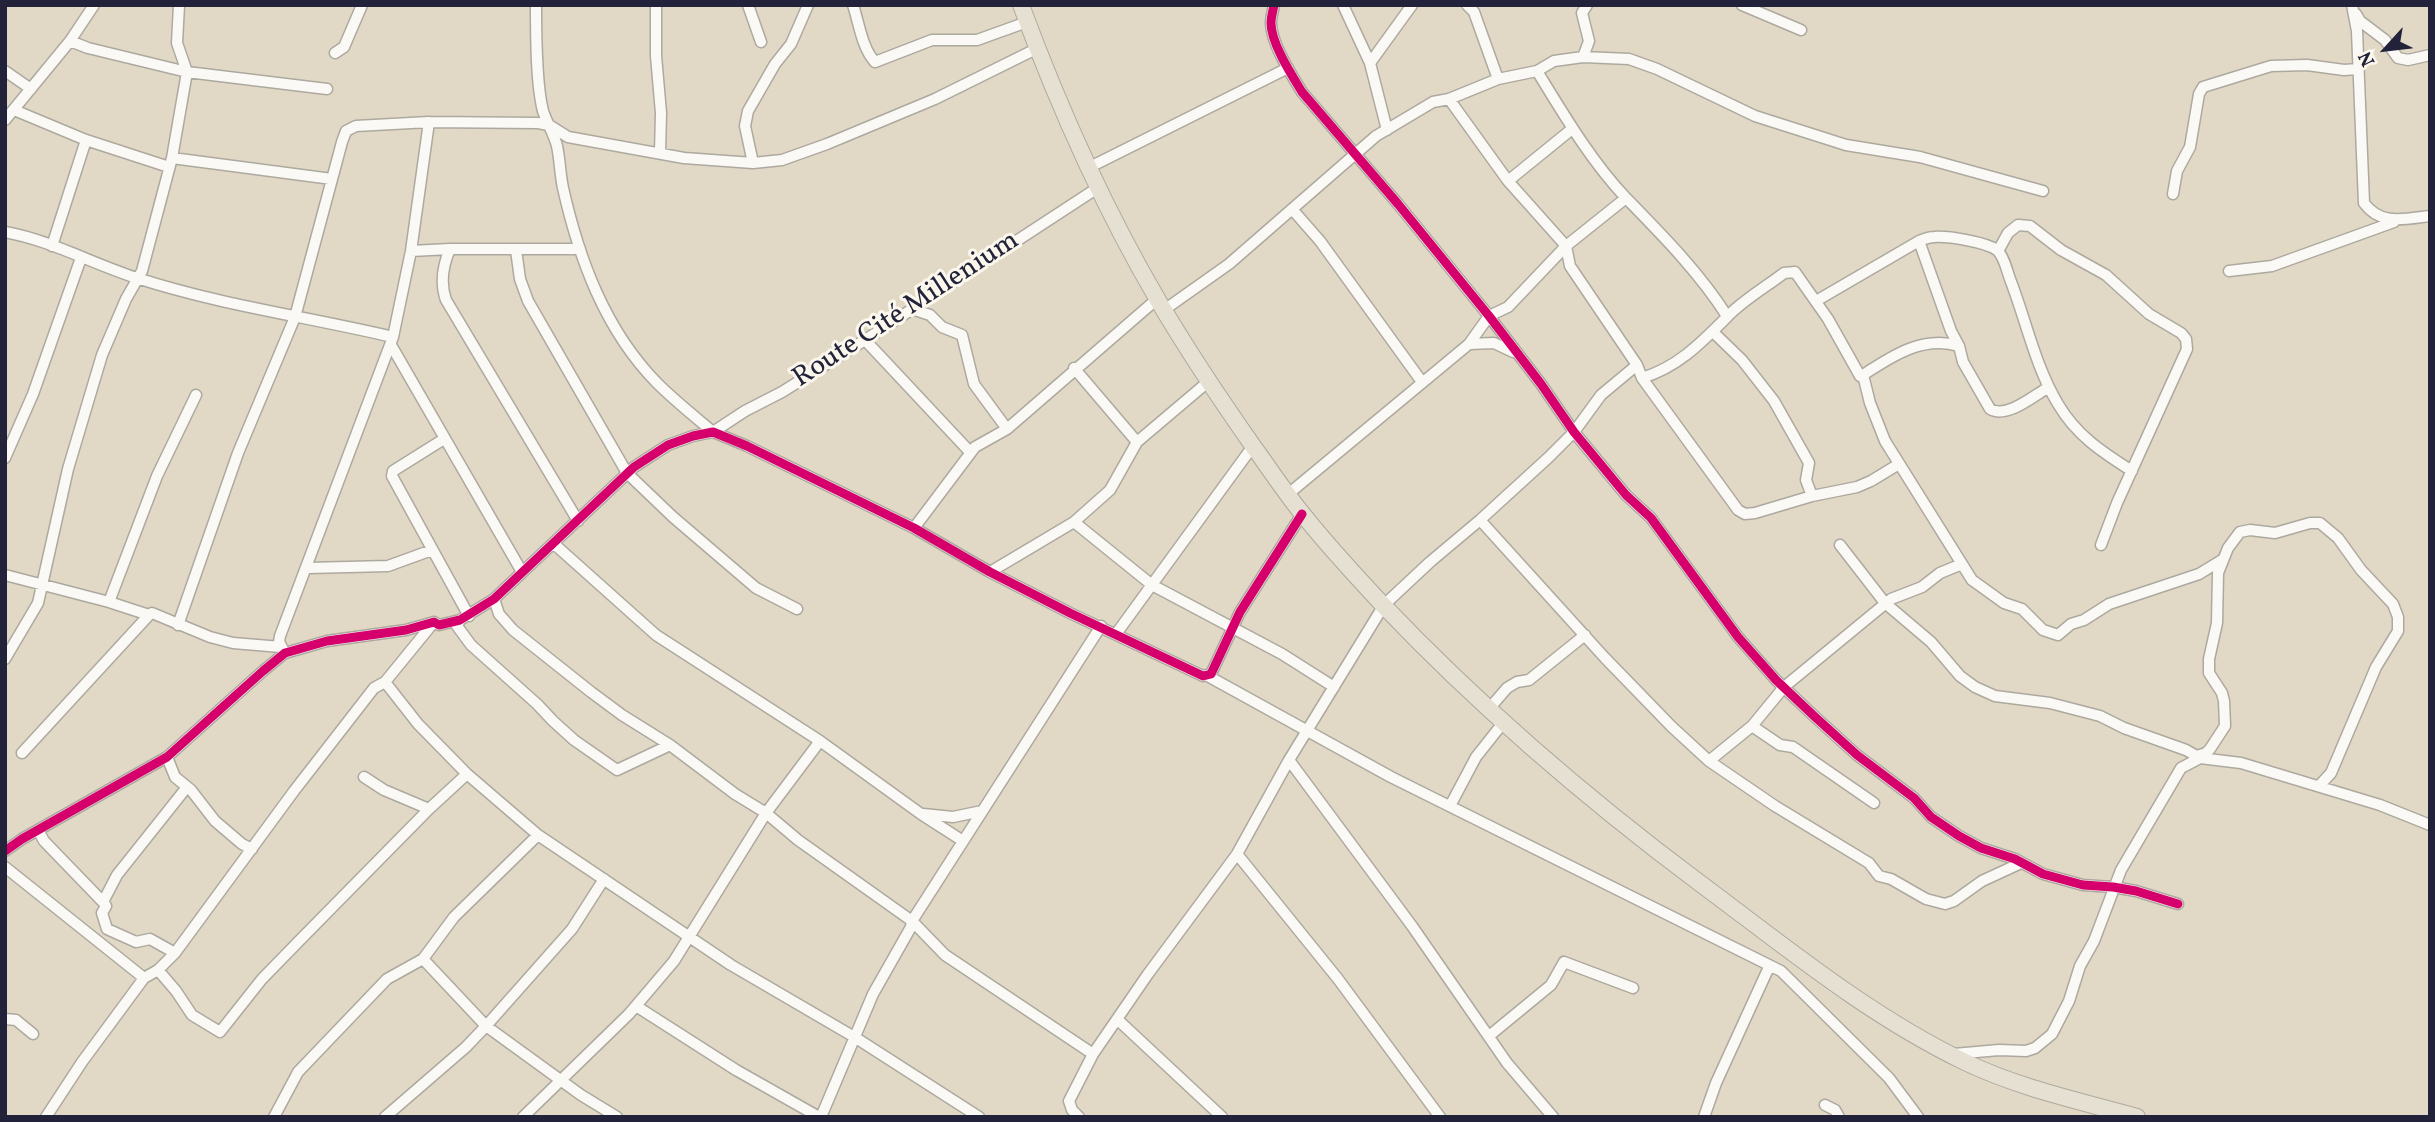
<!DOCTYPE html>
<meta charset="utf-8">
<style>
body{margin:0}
#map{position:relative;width:2435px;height:1122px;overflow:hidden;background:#e1d9c6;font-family:Vollkorn,serif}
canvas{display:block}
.frame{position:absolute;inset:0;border:7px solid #22223b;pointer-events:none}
.north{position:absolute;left:2351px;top:14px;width:70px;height:70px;-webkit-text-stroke:5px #fbf7ec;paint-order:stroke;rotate:243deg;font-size:19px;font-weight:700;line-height:28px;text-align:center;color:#22223b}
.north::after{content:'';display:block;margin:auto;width:24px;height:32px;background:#22223b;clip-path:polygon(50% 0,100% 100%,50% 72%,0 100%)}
</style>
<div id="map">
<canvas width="2435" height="1122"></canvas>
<div class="frame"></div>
<div class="north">N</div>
</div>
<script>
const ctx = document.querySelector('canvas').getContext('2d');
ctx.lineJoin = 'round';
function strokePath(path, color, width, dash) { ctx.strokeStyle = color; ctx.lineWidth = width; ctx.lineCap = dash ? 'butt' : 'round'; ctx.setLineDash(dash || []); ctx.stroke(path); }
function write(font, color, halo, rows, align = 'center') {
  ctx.font = font + ' Vollkorn,serif'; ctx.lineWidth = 6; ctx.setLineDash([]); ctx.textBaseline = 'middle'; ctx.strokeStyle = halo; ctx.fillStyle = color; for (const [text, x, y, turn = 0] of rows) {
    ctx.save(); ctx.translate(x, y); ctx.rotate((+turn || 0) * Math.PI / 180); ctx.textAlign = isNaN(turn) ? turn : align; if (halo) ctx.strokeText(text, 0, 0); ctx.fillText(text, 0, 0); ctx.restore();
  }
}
const minor = new Path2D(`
 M 536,5 C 536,34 536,84 543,111 C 547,123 554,134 557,146 C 560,160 560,174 563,188 C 579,259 605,330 657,383 C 674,400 694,416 713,432 L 745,411 L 782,392 L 865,340 L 1099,187
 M 656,5 L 656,56 L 661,113 L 660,153
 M 748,5 L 761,42
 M 853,5 C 859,23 862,48 875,62 L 932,40 L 977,40 L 1027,22
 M 1274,5 C 1273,11 1271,17 1271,23 C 1271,43 1291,74 1302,92 L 1398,204 L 1489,316 L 1541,384 L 1574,432 L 1626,495 L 1651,518 L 1738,637 L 1776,680 L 1814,716 L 1857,755 L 1914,798 L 1931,817 L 1959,836 L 1981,848 L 2015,859 L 2043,874 L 2083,885 L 2113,887 L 2136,891 L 2178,904
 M 1343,5 L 1370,63 L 1387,130
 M 1467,5 L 1474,12 L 1498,79
 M 1742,5 L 1801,30
 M 2352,5 L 2357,31 L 2364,203 C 2381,226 2404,219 2430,216
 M 2356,14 L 2360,21 L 2385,40 L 2398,58 L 2408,60 L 2430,55
 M 70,41 L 88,48 L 187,72 L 327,89
 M 335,53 L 344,47 L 362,5
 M 1583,57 L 1589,41 L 1582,13 L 1587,5
 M 1370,63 L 1412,5
 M 5,71 L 31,89
 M 1537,71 C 1564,115 1591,161 1626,198 C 1662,235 1699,272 1727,316
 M 1449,99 L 1508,181 L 1566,246 L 1570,266 L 1637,365 L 1642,378 L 1738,510 L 1745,514 L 1755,513 L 1812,496 L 1857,487 L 1871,481 L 1899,464
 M 14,110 L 86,140 L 169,167
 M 5,120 L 70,41 L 94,5
 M 172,158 L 332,179
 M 753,163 L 745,126 L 748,111 L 775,64 L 791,44 L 808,5
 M 1090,167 L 1288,68
 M 1508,181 L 1572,129
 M 2173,194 L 2177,171 L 2190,147 L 2199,94 L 2203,87 L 2271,66 L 2307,65 L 2344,70 L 2358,69
 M 1292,209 L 1320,241 L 1422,382
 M 5,232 C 50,240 93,264 137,278 C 220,305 308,317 393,337
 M 1919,241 L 1951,331 L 1959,346 L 1963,362 L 1990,409 C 2007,419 2033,396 2049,387
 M 52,246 L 86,140
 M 450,249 C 443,265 440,283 446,300 L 578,521
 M 516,250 L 520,279 L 528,301 L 627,473 L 673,517 L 756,588 L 797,609
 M 411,251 L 450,249 L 580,249
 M 1998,251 L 2008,233 L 2018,225 L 2030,226 L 2061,250 L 2106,275 L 2149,314 L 2181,333 L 2186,339 L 2187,349 L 2117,503 L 2101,545
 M 2229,271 L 2272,266 L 2394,222
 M 1816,301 L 1919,241 C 1924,239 1930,237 1934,237 C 1949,236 1985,242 1997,250 C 2004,256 2007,271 2010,279 C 2026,320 2035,366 2058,404 C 2076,435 2102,452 2132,471
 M 912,309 L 930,315 L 942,327 L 962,335 L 974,384 L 1007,429
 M 1164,310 L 1229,264 L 1376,136 L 1433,102 L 1449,99 L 1498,79 L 1537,71 L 1554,61 L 1583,57 L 1629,59 L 1657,69 L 1755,116 L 1846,145 L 1920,157 L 2043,191
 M 1713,332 L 1742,360 L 1774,401 L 1809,463 L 1806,480 L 1812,496
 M 865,340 L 970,452
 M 1469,344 L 1494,343 L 1513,352
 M 391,345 L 522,572
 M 1074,368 L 1137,442
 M 1863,375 C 1892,356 1923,335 1959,346
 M 1642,378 C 1678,367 1701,343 1727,317 C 1743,300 1766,287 1784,273 L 1795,272 L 1828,319 L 1860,376 L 1863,375 L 1870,403 L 1885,441 L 1972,580 L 2004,603 L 2022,609 L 2043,630 L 2058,635 L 2071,624 L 2084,620 L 2109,604 L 2199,574 L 2222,560
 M 444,439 L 393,471 L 392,476 L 469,616
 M 5,458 L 33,394 L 81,258
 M 1287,495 L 1469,344 L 1489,316 L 1508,307 L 1566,246 L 1626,198
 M 1480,520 L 1605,658 L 1672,727 L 1709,761 L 1775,806 L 1869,863 L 1879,876 L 1891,879 L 1926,899 L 1945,904 L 1954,901 L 1982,881 L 2021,863
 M 1074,522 L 1152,585 L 1282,654 L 1334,687
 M 914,528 L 975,447 L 1007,429 L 1157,299
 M 553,543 L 656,635 L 820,741 L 921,814 L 963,841
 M 1840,545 L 1885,603 L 1931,642 L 1960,676 L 1975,687 L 1995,696 L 2050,703 L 2100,716 L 2124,728 L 2186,750 L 2200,758
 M 308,568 L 388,566 L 432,550
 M 990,572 L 1074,522 L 1110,490 L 1137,442 L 1209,381
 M 5,575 L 109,602 L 149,615 L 152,613 L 210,637 L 233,643 L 281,647
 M 494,599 L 499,614 L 513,630 L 591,692 L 622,715 L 670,745 L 735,794 L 766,813 L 798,840 L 912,921 L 945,955 L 1093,1054
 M 109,602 L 157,476 L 196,395
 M 460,620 L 457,626 L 471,645 L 537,704 L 553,721 L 574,740 L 617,770 L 670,745
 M 178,625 L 238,453 L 295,317 L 342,142 L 346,131 L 356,126 L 429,122 L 538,123 L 549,125 L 568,137 L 684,158 L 753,163 L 782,160 L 827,144 L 935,99 L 1038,48
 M 1116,634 L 1253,446
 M 285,653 L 279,642 L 280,636 L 393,337 L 411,251 L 429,122
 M 5,659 L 38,603 L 68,469 L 102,355 L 126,299 L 142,271 L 172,158 L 187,72 L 177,43 L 179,5
 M 1206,675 L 1391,777 L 1781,971 L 1889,1078 L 1918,1117
 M 385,682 L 418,724 L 467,774 L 538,835 L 731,965 L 856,1038 L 979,1117
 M 1488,710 L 1507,688 L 1517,682 L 1529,680 L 1585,635
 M 1752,726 L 1780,745 L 1793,747 L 1874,803
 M 22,753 L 149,615
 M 2197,756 L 2206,753 L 2210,749 L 2225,726 L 2224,701 L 2222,693 L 2209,673 L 2209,659 L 2217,623 L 2218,573 L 2228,548 L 2240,532 L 2250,530 L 2275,533 L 2310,523 L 2320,523 L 2338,538 L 2361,570 L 2393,604 L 2398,617 L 2398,631 L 2376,667 L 2331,773 L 2319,786
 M 167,757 L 175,777 L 191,790 L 215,821 L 242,844 L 252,849
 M 1289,760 L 1412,926 L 1507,1063 L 1553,1117
 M 1709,761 L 1752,726 L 1784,687 L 1891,599 L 1922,587 L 1940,573 L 1962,564
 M 364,777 L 384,790 L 429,809
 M 1450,806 L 1476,757 L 1503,723
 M 923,814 L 953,817 L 982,811
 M 38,830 L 44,841 L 103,902 L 106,906 L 102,913 L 107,929 L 136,942 L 150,939 L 175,953
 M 5,851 L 22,839 L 167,757 L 263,671 L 285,653 L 327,641 L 406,630 L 434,622 L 439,625 L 460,620 L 494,599 L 634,467 L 668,445 L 693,436 L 713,432 L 747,446 L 914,528 L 990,572 L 1070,613 L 1203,676 L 1211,674 L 1240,612 L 1302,514
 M 1237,854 L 1338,979 L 1440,1117
 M 5,867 L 144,978
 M 103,902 L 117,875 L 187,787
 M 423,959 L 486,1026 L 581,1095 L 617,1117
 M 158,970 L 176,991 L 192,1015 L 220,1032 L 262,979 L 302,938 L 429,809 L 467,774
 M 636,1006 L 736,1070 L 819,1117
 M 5,1019 L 16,1020 L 33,1034
 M 1118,1020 L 1222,1117
 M 1489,1036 L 1551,985 L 1564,962 L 1633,988
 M 1954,1054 L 1999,1050 L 2026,1051 L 2035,1048 L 2052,1034 L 2069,1001 L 2080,966 L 2094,941 L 2121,870 L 2181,768 L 2200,758 L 2241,763 L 2380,805 L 2430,825
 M 1825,1105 L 1835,1110 L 1839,1117
 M 46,1117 L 82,1062 L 144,978 L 158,970 L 175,953 L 294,791 L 374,688 L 385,682 L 434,622
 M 274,1117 L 298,1072 L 387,979 L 423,959 L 454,917 L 538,835
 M 385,1117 L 466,1047 L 486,1026 L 572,929 L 604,879
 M 523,1117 L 629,1014 L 674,961 L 766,813 L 820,741
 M 821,1117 L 873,994 L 911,927 L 912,921 L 1101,626
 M 1079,1117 L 1072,1110 L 1069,1101 L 1093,1054 L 1148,974 L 1237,854 L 1289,760 L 1384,605 L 1430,562 L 1480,520 L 1549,457 L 1574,432 L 1601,395 L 1637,365
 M 1704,1117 L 1716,1083 L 1769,967`);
const highway = new Path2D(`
 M 1021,5 C 1058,105 1105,210 1159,302 C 1188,351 1220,399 1253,446 C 1269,468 1284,491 1301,512 C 1326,544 1354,574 1382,604 C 1480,707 1587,799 1701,884 C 1787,948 1868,1015 1965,1062 C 2019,1088 2080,1101 2137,1117`);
strokePath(minor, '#ada99f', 13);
strokePath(highway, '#ada99f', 18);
strokePath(minor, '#faf9f6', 10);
strokePath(highway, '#e5e0d2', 16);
strokePath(new Path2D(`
 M 1274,5 C 1273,11 1271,17 1271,23 C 1271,43 1291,74 1302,92 L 1398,204 L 1489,316 L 1541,384 L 1574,432 L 1626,495 L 1651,518 L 1738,637 L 1776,680 L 1814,716 L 1857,755 L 1914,798 L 1931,817 L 1959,836 L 1981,848 L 2015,859 L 2043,874 L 2083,885 L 2113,887 L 2136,891 L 2178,904
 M 5,851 L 22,839 L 167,757 L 263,671 L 285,653 L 327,641 L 406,630 L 434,622 L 439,625 L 460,620 L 494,599 L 634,467 L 668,445 L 693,436 L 713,432 L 747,446 L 914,528 L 990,572 L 1070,613 L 1203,676 L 1211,674 L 1240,612 L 1302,514`), '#d6006c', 9);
write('28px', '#22223b', '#fbf7ec', [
 ["Route Cité Millenium",907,311,-33]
]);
</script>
